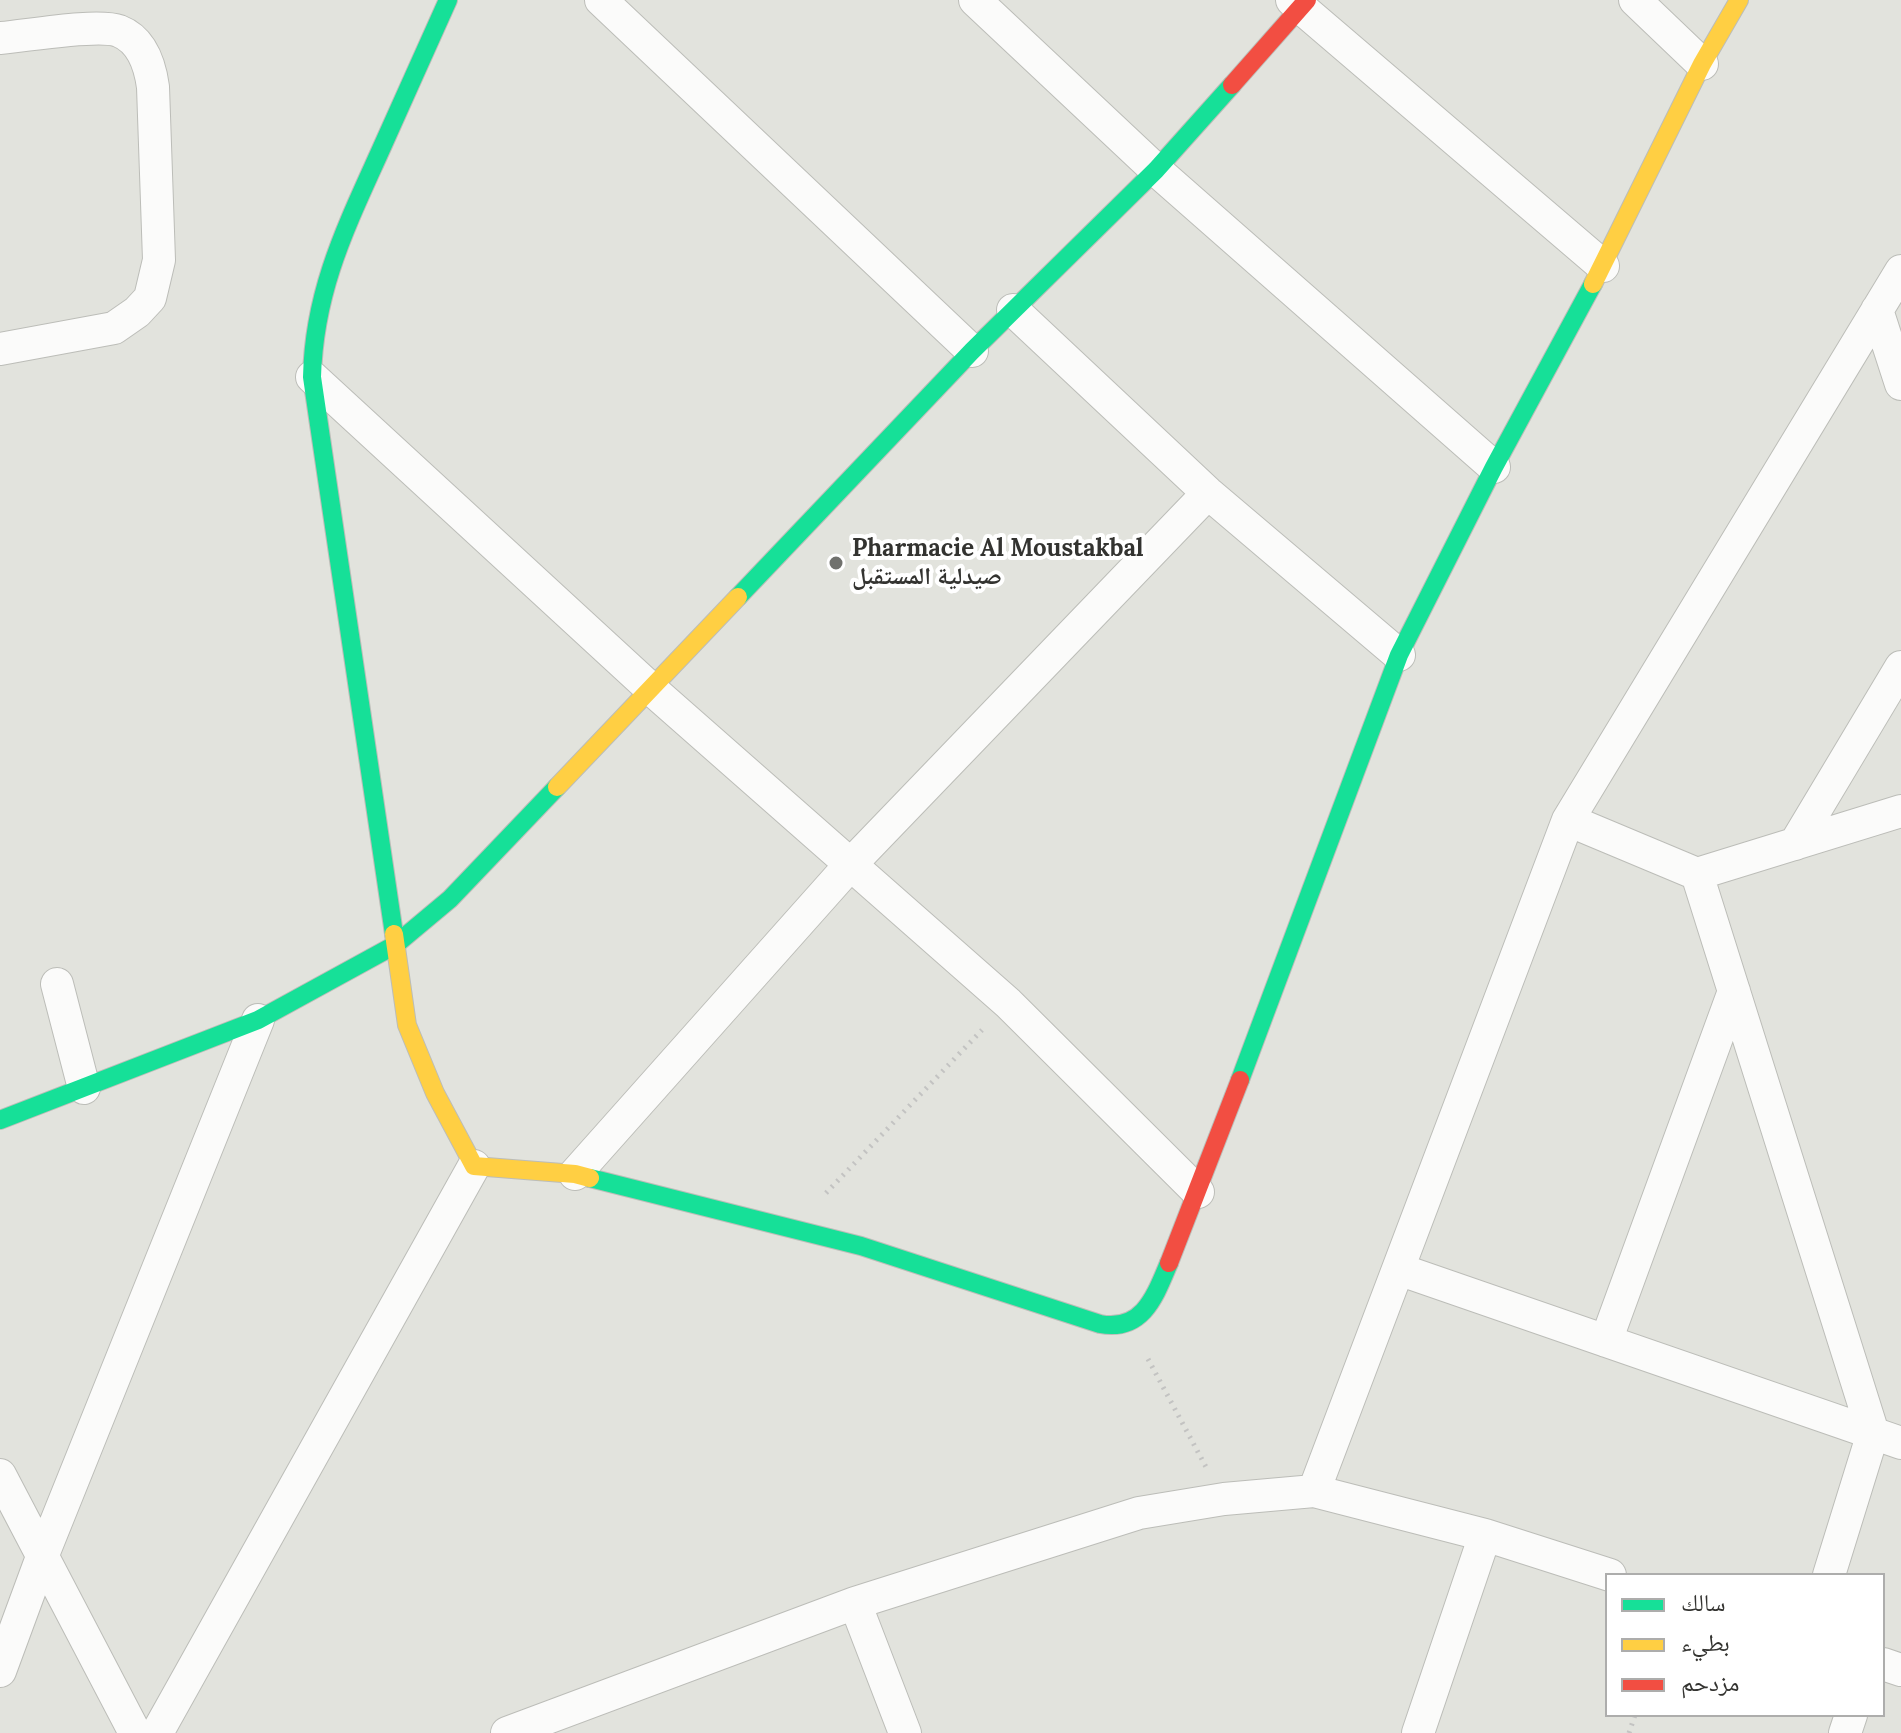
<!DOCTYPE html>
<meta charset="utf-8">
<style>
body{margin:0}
#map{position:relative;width:1901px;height:1733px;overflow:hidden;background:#e2e3dd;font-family:Lora,"Noto Naskh Arabic",serif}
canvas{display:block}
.legend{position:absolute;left:1605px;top:1573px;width:280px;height:144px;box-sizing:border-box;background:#fff;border:2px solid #adadac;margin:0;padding:10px 14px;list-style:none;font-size:24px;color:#333330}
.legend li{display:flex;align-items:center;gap:16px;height:40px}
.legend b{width:40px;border:2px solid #adadac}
</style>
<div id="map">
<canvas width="1901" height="1733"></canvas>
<ul class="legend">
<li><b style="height:10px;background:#16e098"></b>سالك</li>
<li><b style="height:10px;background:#ffcf43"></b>بطيء</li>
<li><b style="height:10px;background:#f24e42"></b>مزدحم</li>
</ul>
</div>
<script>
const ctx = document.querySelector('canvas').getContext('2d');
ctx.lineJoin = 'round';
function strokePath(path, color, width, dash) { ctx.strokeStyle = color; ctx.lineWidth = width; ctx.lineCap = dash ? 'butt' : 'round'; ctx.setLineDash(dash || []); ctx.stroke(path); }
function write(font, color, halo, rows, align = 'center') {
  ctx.font = font + ' Lora,"Noto Naskh Arabic",serif'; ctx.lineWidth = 8; ctx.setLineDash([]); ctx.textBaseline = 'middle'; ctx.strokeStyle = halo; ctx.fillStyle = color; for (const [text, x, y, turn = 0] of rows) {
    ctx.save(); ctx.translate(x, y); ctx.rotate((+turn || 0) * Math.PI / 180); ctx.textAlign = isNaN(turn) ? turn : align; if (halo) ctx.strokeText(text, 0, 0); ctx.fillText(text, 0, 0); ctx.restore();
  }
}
const street = new Path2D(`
 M 601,0 L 972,351
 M 975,0 L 1156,170 L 1494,467
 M 1292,0 L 1603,266
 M 1635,0 L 1702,64
 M 0,38 C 26,36 97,23 119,31 C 142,40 150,65 153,87 L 159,260 L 150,298 L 137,312 L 114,328 L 0,349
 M 1013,310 L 1208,493 L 1399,655
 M 1877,310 L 1901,384
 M 312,377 L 650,688 L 1008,1003 L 1198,1192
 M 1568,820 L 1697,874 L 1873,1433 L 1829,1575
 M 1795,844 L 1901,667
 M 1697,874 L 1901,811
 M 57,984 L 84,1088
 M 575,1174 L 850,865 L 1208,493
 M 1398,1269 L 1901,1443
 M 1606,1341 L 1734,991
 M 0,1475 L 135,1733
 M 1314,1491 L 1568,820 L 1901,271
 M 855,1603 L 905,1733
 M 1883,1664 L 1901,1670
 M 0,1671 L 42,1557 L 258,1020
 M 157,1733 L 474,1166
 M 507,1733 L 855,1603 L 1139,1513 L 1224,1499 L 1314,1491 L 1485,1535 L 1610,1575
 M 1418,1733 L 1485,1535
 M 1845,1733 L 1851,1715`);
const fast = new Path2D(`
 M 738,597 L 972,351 L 1156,170 L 1232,85
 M 394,934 L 312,377 C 314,293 344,231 378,156 C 401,104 425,52 448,0
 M 1240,1080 L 1399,655 L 1494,467 L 1593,284
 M 0,1120 L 258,1020 L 395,945 L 450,899 L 557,787
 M 590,1178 L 861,1246 L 1100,1324 C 1143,1332 1155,1296 1169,1263`);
const slow = new Path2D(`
 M 1593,284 L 1702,64 L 1739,0
 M 557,787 L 738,597
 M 394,934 L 407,1025 L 435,1093 L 474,1166 L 575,1174 L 590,1178`);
const jam = new Path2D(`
 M 1232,85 L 1307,0
 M 1169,1263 L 1240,1080`);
strokePath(street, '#bcbdb8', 34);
strokePath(fast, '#bcbdb8', 20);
strokePath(slow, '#bcbdb8', 20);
strokePath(jam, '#bcbdb8', 20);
strokePath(new Path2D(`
 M 826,1193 L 982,1030
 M 1148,1359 L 1206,1467
 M 1629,1733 L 1635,1715`), '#c3c3c2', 5, [2, 6]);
strokePath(street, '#fbfbfa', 32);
strokePath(fast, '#16e098', 18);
strokePath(slow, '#ffcf43', 18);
strokePath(jam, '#f24e42', 18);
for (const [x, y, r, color] of [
 [836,563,8,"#70716d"]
]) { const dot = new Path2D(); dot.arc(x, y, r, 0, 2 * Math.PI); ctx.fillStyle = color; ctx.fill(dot); strokePath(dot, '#fff', 3); }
write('bold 24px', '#333330', '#fff', [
 ["Pharmacie Al Moustakbal",852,549],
 ["صيدلية المستقبل",852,577]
], 'left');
</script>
